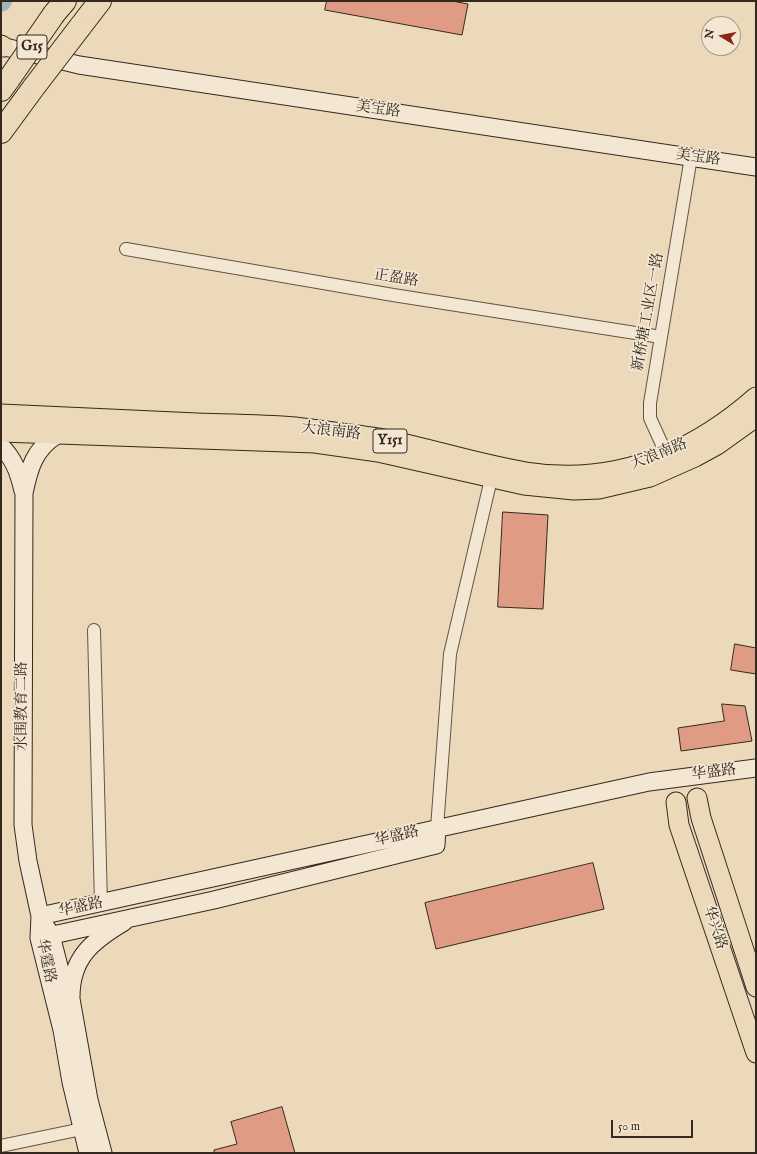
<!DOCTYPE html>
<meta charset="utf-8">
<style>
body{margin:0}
#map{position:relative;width:757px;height:1154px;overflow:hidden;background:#ecd9b9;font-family:"IM FELL English",serif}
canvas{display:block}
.frame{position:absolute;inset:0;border:2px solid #33291f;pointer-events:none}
.north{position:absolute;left:701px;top:16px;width:40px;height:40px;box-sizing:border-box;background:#f3e6d2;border:1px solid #a69a8a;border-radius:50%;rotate:280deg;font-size:11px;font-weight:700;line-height:16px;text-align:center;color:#33291f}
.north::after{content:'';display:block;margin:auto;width:14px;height:18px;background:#8f2418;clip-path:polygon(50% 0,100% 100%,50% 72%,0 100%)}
.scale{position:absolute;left:611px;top:1120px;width:82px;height:18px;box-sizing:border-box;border:2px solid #33291f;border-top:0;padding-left:5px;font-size:12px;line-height:14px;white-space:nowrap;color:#33291f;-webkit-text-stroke:3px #f3e6d2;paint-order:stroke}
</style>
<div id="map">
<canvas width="757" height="1154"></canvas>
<div class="frame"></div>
<div class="north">N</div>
<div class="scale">50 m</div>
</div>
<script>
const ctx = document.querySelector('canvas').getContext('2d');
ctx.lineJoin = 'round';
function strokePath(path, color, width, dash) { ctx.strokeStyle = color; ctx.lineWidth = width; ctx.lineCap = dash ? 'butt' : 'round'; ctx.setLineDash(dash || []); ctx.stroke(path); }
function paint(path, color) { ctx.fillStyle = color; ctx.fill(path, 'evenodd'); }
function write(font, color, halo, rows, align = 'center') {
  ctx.font = font + ' "IM FELL English","Noto Serif SC",serif'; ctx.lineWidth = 3.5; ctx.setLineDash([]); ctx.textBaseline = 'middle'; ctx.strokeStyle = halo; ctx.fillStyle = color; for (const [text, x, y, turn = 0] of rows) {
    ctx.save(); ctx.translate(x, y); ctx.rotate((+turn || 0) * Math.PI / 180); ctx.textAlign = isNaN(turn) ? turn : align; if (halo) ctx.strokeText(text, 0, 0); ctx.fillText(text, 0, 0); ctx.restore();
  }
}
strokePath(new Path2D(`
 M 1,2 L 2,1`), '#9eb7ba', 20);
const building = new Path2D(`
 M 327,1 L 452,1 L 468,4 L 462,35 L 325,10 Z
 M 503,512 L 548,515 L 543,609 L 498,607 Z
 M 735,644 L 756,648 L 756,674 L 731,670 Z
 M 722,704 L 745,706 L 752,741 L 681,751 L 678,728 L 724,721 Z
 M 593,863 L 604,909 L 436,949 L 425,903 Z
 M 282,1107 L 295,1153 L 214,1153 L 214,1150 L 237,1144 L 231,1122 Z`);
paint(building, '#e09b84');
strokePath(building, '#33291f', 1);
const street = new Path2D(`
 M 126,249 L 393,295 L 661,337
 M 669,460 L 650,418 L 650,403 L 691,157
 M 94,630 L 101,904
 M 437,828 L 450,654 L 491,479
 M 1,1146 L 82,1129`);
const secondary = new Path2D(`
 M 1,46 L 79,65 L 756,167
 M 57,435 C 34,449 29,469 24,493 L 23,825 L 28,861 L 40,916 L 39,938 L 62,1030 L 71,1082 L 88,1153
 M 1,446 C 14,459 19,473 23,491
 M 40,916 L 649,782 L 756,768
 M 45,925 L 51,935 L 63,982 L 71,999 L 89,1100 L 103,1153
 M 39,938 L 214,900 L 436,845 L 437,828
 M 71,997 C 71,958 92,941 124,922`);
const primary = new Path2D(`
 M 1,45 L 4,47
 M 1,414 C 66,417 132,420 197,423 C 229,424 263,424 295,427 C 325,431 355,434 384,439 C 432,449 478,464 526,472 C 614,486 690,455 756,397
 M 1,432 L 315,443 L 378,452 L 524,485 L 574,490 L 599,489 L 650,477 L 695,457 L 717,445 L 756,417
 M 697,798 L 701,818 L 756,987
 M 676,802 L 679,825 L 756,1053`);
const highway = new Path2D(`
 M 54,14 L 65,1
 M 80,27 L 100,1
 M 1,90 L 9,79
 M 1,132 L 34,87`);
strokePath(street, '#615546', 14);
strokePath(secondary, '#33291f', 19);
strokePath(primary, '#33291f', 21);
strokePath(highway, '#33291f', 24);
strokePath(street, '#f3e6d2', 12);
strokePath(secondary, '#f3e6d2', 17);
strokePath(primary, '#ecd9b9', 19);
strokePath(highway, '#ecd9b9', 22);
const highwayBridge = new Path2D(`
 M 9,79 L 54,14
 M 34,87 L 80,27`);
strokePath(highwayBridge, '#33291f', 24, []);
strokePath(highwayBridge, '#ecd9b9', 22);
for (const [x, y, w] of [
 [32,47,30],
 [390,441,34]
]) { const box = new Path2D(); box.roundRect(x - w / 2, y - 12, w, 24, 3); ctx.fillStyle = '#f3e6d2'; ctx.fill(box); strokePath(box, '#33291f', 1); }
write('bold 14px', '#33291f', null, [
 ["G15",32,47],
 ["Y151",390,441]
]);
write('15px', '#33291f', '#f3e6d2', [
 ["美宝路",378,110,8],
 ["美宝路",698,158,8],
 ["正盈路",396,279,9],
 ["新桥塘工业区一路",649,312,-80],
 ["大浪南路",331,432,7],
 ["大浪南路",659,455,-22],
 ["水围教育二路",23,706,-90],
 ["华盛路",714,773,-7],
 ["华盛路",397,837,-13],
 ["华盛路",81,908,-12],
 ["华兴路",714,928,71],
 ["华霆路",45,961,78]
]);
</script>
